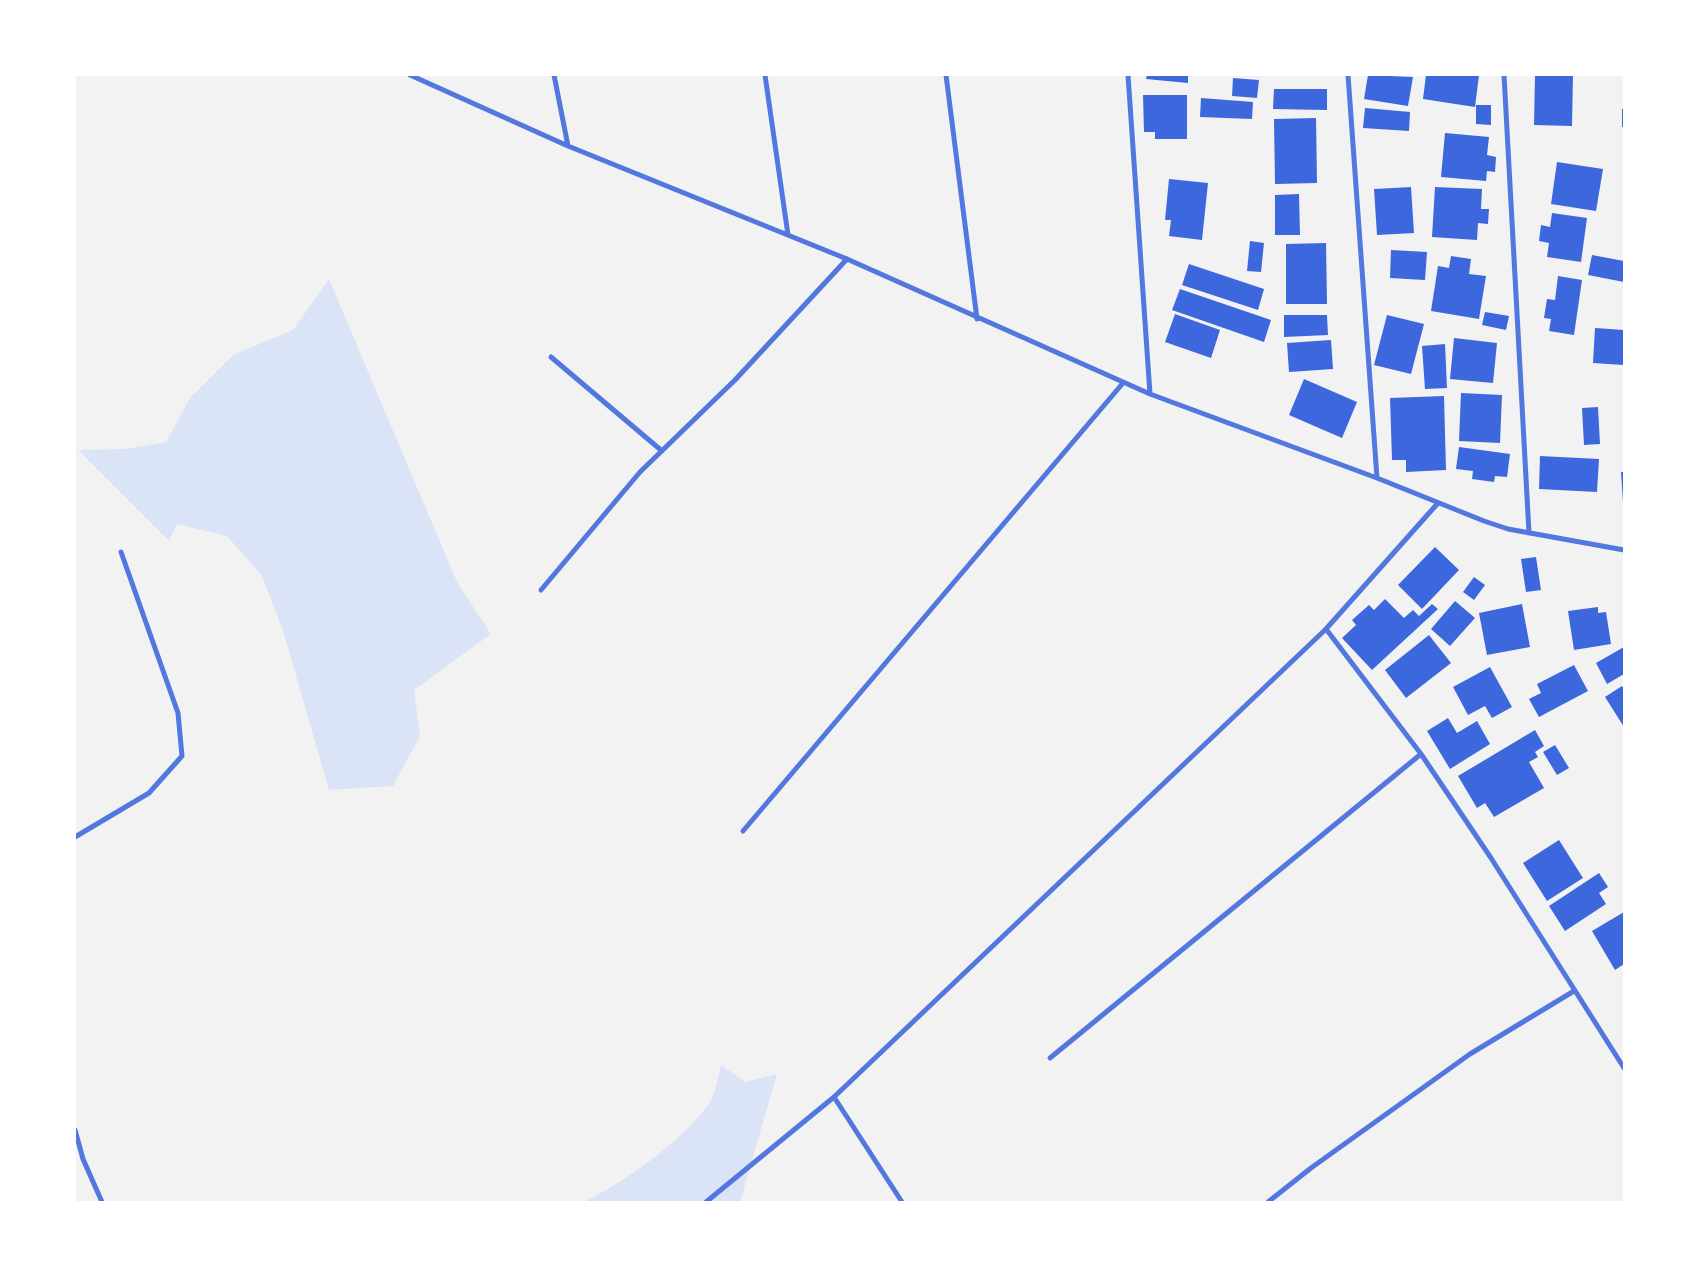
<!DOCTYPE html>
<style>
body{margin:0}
#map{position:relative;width:1699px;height:1277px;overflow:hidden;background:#f2f2f2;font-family:"Source Sans 3",sans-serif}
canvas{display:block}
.frame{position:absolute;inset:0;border:76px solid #fff;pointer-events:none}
</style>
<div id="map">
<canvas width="1699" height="1277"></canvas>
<div class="frame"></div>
</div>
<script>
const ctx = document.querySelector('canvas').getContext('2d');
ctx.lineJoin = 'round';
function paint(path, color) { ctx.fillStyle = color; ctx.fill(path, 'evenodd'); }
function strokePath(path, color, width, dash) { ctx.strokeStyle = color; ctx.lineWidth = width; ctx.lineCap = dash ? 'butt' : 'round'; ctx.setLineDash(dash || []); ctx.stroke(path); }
paint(new Path2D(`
 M 329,279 L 457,582 L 491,634 L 414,690 L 420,736 L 393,786 L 329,790 L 284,634 L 262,576 L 227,536 L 177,524 L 169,541 L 78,450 L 125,449 L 166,442 L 190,398 L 233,355 L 293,330 Z
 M 721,1065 L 745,1082 L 777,1074 L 740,1202 L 584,1202 C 626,1181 683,1141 710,1102 C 716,1093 718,1076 721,1065 Z`), '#dbe4f7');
paint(new Path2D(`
 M 1147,75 L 1188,75 L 1188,83 L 1146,79 Z
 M 1368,75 L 1413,77 L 1408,106 L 1364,99 Z
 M 1426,75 L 1479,75 L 1475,107 L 1423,99 Z
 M 1535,75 L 1573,75 L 1572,126 L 1534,125 Z
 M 1233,78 L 1259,80 L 1257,98 L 1232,96 Z
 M 1274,89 L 1327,89 L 1327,110 L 1273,109 Z
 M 1143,95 L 1187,95 L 1187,139 L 1155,139 L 1155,132 L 1144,132 Z
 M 1201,98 L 1253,102 L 1252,119 L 1200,117 Z
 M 1476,105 L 1491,105 L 1491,125 L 1476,124 Z
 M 1365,108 L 1410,112 L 1409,131 L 1363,128 Z
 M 1622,109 L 1624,109 L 1624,127 L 1622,127 Z
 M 1316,118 L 1317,183 L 1275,184 L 1274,119 Z
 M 1445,133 L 1489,137 L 1487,155 L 1496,157 L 1495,172 L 1487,171 L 1486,181 L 1441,177 Z
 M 1557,162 L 1603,169 L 1596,211 L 1551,204 Z
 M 1169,179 L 1208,183 L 1202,240 L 1169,236 L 1171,220 L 1165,220 Z
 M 1411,187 L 1414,233 L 1377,235 L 1374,189 Z
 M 1435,187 L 1482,189 L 1481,209 L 1489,209 L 1488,224 L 1478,223 L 1477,240 L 1432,237 Z
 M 1299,194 L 1300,235 L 1275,235 L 1275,195 Z
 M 1552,213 L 1587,218 L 1581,262 L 1547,257 L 1549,243 L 1539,241 L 1541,225 L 1550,227 Z
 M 1250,241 L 1264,243 L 1261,272 L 1247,271 Z
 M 1326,243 L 1327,304 L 1286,304 L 1286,244 Z
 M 1391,250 L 1427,252 L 1425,280 L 1390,278 Z
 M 1592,255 L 1624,261 L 1624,282 L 1588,275 Z
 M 1451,256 L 1471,259 L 1469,274 L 1486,276 L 1479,319 L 1431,311 L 1438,266 L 1449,268 Z
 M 1189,264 L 1264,289 L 1258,310 L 1182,285 Z
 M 1558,276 L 1582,280 L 1574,335 L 1549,331 L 1551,319 L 1544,318 L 1547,299 L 1555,300 Z
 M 1180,289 L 1271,320 L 1264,342 L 1172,310 Z
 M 1485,312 L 1509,316 L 1506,330 L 1482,325 Z
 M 1175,314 L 1220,330 L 1211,358 L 1165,342 Z
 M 1284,315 L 1327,315 L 1328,335 L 1284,337 Z
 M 1387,315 L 1424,324 L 1411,374 L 1374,365 Z
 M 1595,328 L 1624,330 L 1624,365 L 1593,363 Z
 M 1454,338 L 1497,343 L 1493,383 L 1450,379 Z
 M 1331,340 L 1333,369 L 1289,372 L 1287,343 Z
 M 1445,344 L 1447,388 L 1425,389 L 1422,346 Z
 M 1304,379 L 1357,402 L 1342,438 L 1289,415 Z
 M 1461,393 L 1502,395 L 1500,443 L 1459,441 Z
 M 1444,396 L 1446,470 L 1406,472 L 1406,460 L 1392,460 L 1390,398 Z
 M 1598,407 L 1600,444 L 1584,445 L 1582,408 Z
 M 1459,447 L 1510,454 L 1507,477 L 1495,476 L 1494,482 L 1472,479 L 1473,471 L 1456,469 Z
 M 1540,456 L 1599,459 L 1597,492 L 1539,489 Z
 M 1621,472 L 1624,472 L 1624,502 L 1623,502 Z
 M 1435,547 L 1459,570 L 1422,609 L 1398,585 Z
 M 1536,557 L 1541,590 L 1526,592 L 1521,559 Z
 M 1474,577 L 1485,585 L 1474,600 L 1463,592 Z
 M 1385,599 L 1404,618 L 1413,610 L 1419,616 L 1432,604 L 1438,609 L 1372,670 L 1342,638 L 1356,625 L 1352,620 L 1369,605 L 1374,610 Z
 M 1455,601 L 1475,618 L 1450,646 L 1431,629 Z
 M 1522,604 L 1530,647 L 1487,655 L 1479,613 Z
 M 1598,607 L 1598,613 L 1606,612 L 1611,644 L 1574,650 L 1568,611 Z
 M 1429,635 L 1451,663 L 1406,698 L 1385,670 Z
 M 1624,647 L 1624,674 L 1607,684 L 1596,663 Z
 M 1574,665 L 1588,691 L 1539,717 L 1529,699 L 1541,693 L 1537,684 Z
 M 1490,667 L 1512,707 L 1492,718 L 1485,706 L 1468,715 L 1453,687 Z
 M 1622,686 L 1624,689 L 1624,727 L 1605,697 Z
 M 1448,718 L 1457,733 L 1477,721 L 1490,744 L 1450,769 L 1427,731 Z
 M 1535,730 L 1544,746 L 1535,752 L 1538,757 L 1529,762 L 1544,788 L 1494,817 L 1485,803 L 1477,808 L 1458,776 Z
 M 1555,745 L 1569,768 L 1557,775 L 1543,752 Z
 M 1559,840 L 1583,878 L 1547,901 L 1523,863 Z
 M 1599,873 L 1608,887 L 1599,893 L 1606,904 L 1565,931 L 1549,906 Z
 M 1624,912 L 1624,964 L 1615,970 L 1592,931 Z`), '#3d67dc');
strokePath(new Path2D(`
 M 410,75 L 568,146 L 847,259 L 1150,394 L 1377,478 L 1484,521 L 1508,529 L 1624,550
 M 554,75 L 568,146
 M 765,75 L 788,235
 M 946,75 L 977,319
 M 1128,75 L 1150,394
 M 1348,75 L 1377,478
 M 1504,75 L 1529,533
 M 551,357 L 662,451
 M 541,590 L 640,472 L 735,380 L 847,259
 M 1326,629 L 1421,754 L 1491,858 L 1624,1068
 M 743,831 L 1123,383
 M 75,837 L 149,793 L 182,756 L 178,713 L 121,552
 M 1050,1058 L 1421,754
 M 834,1097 L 902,1202
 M 75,1130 L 83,1159 L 102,1202
 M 706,1202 L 834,1097 L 1326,629 L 1438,503
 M 1268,1202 L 1311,1168 L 1470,1054 L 1574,991`), '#5277de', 5);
</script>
